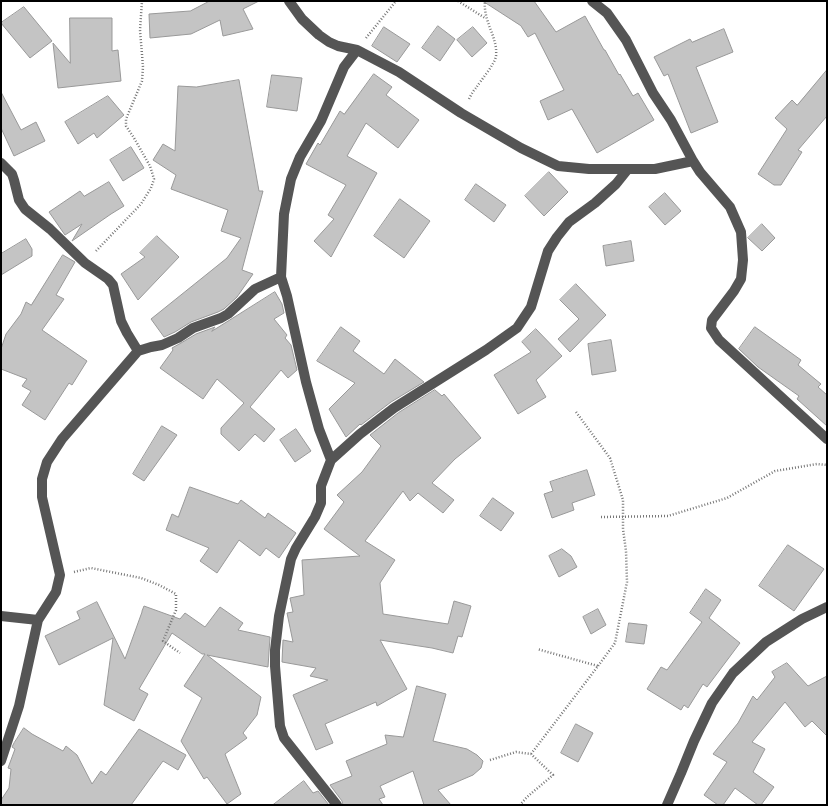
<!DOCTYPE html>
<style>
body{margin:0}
#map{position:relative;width:828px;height:806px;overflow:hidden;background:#fff;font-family:Cabin,sans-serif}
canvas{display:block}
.frame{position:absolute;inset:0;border:2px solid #000;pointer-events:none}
</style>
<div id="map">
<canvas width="828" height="806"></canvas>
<div class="frame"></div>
</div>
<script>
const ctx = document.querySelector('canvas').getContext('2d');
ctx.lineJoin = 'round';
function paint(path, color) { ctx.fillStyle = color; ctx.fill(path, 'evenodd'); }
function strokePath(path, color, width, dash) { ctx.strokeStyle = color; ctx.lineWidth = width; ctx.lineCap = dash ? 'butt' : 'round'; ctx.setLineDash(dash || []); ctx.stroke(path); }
const building = new Path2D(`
 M 210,1 L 259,1 L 243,9 L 253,29 L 223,36 L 220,20 L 191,34 L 150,38 L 149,14 L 190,11 Z
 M 483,1 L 534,1 L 556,32 L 585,16 L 604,50 L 605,50 L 619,75 L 620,74 L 633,96 L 638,93 L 654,120 L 597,153 L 572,109 L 548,120 L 540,101 L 564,90 L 535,33 L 528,37 L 521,26 Z
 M 24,7 L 52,41 L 30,58 L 1,23 Z
 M 70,18 L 112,18 L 112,51 L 118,50 L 121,81 L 58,88 L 53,43 L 70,63 Z
 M 438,26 L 455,39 L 440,61 L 422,48 Z
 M 384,27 L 410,44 L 397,62 L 372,46 Z
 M 473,27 L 487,43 L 472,57 L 457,40 Z
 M 724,29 L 733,52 L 696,67 L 718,122 L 691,133 L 668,74 L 664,76 L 654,57 L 690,39 L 692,42 Z
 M 827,70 L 827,116 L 798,150 L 802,152 L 781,185 L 774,185 L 758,174 L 787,129 L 775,118 L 792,100 L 797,105 Z
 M 374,74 L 392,87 L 386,95 L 419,120 L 398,148 L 366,123 L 347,156 L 377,173 L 331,257 L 314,241 L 334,219 L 328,215 L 346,185 L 306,164 L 318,143 L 320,145 L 340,111 L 344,114 Z
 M 272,75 L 302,78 L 297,111 L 267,107 Z
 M 239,80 L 259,191 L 263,191 L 242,270 L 253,274 L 237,297 L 224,309 L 218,312 L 191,322 L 175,332 L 164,337 L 151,319 L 227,258 L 241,238 L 221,231 L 228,210 L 171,189 L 176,175 L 153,160 L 163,144 L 175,151 L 178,86 L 196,87 Z
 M 1,92 L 21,130 L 36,122 L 45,141 L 14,156 L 1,128 Z
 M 108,96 L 124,115 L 97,138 L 94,133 L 78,144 L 65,122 Z
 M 131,147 L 144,168 L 123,181 L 110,160 Z
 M 549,172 L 568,192 L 544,216 L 525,196 Z
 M 109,182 L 124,206 L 111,214 L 72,241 L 82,224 L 65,235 L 49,212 L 80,191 L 84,196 Z
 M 476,184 L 506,205 L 494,222 L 465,200 Z
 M 665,193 L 681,211 L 665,225 L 649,207 Z
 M 400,199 L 430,221 L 404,258 L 374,236 Z
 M 762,224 L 775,238 L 762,251 L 748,238 Z
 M 157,236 L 179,257 L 138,300 L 121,274 L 145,257 L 140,253 Z
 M 26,239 L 32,249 L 32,256 L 1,275 L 1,254 Z
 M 631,241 L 634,261 L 606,266 L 603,246 Z
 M 63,255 L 75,262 L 56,295 L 64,299 L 42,330 L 87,361 L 72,385 L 69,383 L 45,420 L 22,405 L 31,391 L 22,386 L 27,379 L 1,369 L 1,349 L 6,334 L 21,314 L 26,302 L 31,305 Z
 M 576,284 L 606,315 L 570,352 L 558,339 L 579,319 L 560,300 Z
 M 275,292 L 282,304 L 284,313 L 274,319 L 287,335 L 285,338 L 291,345 L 297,370 L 288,378 L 281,370 L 250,407 L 275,429 L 264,442 L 255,434 L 239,451 L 221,434 L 221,428 L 244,403 L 217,379 L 203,399 L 160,368 L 173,350 L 172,348 L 181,343 L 196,334 L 215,327 L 212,331 Z
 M 341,327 L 360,341 L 353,351 L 384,374 L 395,359 L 424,382 L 391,402 L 361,425 L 360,424 L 346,437 L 329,409 L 355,383 L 317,361 Z
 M 755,327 L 801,360 L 798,365 L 821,384 L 818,387 L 827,395 L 827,426 L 797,399 L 799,396 L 758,367 L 739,349 Z
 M 536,329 L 562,356 L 536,380 L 546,397 L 518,414 L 494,375 L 531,352 L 522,342 Z
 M 611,340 L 616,371 L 592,375 L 588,344 Z
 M 435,390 L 442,396 L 444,394 L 481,438 L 455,459 L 432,483 L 454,500 L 443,513 L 418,493 L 410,501 L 403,491 L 365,541 L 395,560 L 380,583 L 383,614 L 448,624 L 454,601 L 471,606 L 462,637 L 458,636 L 453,653 L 432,648 L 380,640 L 407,689 L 377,706 L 376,702 L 325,724 L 333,743 L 316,750 L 293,695 L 328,680 L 310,676 L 316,668 L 282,662 L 283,640 L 293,642 L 287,613 L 293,612 L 290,598 L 304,595 L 302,560 L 360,556 L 324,529 L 344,502 L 337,495 L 362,472 L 381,446 L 370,435 L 398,413 Z
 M 162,426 L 177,435 L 144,481 L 133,474 Z
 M 296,429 L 311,451 L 295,462 L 280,440 Z
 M 587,470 L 595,495 L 572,503 L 574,510 L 552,518 L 544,494 L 553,491 L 550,482 Z
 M 190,487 L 238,504 L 241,500 L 265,518 L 268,513 L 296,533 L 279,558 L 266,548 L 260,556 L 239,540 L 217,573 L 200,561 L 209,548 L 166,530 L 172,514 L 178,517 Z
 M 493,498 L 514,513 L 501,531 L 480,516 Z
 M 788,545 L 824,569 L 794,611 L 759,586 Z
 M 562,549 L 571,556 L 577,567 L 559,577 L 549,556 Z
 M 706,589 L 721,600 L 709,618 L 740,643 L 707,687 L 703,684 L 688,708 L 684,705 L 681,710 L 647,689 L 661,667 L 667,670 L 702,622 L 690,613 Z
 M 97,602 L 125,659 L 142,612 L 142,611 L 144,606 L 180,619 L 185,613 L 205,627 L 220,607 L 243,623 L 238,630 L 270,637 L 268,667 L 207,655 L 261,697 L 257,715 L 243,733 L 247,738 L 225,754 L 241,794 L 227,804 L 207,777 L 204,779 L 181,741 L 202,698 L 184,686 L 205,654 L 202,654 L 172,633 L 139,689 L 148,694 L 134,721 L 104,705 L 113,638 L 59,665 L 45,636 L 80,619 L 77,612 Z
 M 598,609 L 606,625 L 591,634 L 583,617 Z
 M 629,623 L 647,625 L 644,644 L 626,642 Z
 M 787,663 L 808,686 L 827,676 L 827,736 L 812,721 L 805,727 L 785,702 L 752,742 L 765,749 L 753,772 L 774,787 L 761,805 L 758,805 L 735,788 L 723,805 L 718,805 L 704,795 L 727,762 L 713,754 L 738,723 L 753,696 L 757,700 L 775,677 L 772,672 Z
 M 417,686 L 446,694 L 433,741 L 467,749 L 477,755 L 483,761 L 481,768 L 473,775 L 438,790 L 451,805 L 424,805 L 413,771 L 380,786 L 385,797 L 379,799 L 383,805 L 343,805 L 342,801 L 330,785 L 352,776 L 346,761 L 387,744 L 385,735 L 403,737 Z
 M 576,724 L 593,733 L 578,762 L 561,753 Z
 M 24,728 L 32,734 L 63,751 L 66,746 L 77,755 L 92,784 L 101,771 L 106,775 L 139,729 L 186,755 L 178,770 L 163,761 L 131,805 L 1,805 L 1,800 L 9,788 L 11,769 L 8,768 L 15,749 L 12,747 L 14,743 Z
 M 304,781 L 313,793 L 318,791 L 329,805 L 273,805 Z`);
paint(building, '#c4c4c4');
strokePath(building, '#999', 1);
strokePath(new Path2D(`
 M 458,1 L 485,18
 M 366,38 L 396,1
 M 469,99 C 471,95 473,91 476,88 C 481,80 495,64 496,56 C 498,37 483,22 485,1
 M 96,251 L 141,204 L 151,188 L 154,179 L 150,166 L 134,138 L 126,126 L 126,119 L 142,81 L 143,67 L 140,30 L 142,1
 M 576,412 L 610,458 L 623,500 L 623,529 L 626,551 L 627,582 L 615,643 L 598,666
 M 601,517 L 668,516 L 727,498 L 775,471 L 817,464 L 827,465
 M 74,572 L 91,568 L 141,578 L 159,585 L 176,594 L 176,610 L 163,641 L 180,653
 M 531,754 L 598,666 L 537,649
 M 490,760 L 516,752 L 531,754 L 553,775 L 527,797 L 520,805`), '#777', 2.5, [1, 2]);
strokePath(new Path2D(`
 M 289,1 L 302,19 L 319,35 L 329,42 L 338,46 L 357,50 L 399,72 L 461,113 L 521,148 L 558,166 L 589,169 L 655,169 L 693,161
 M 592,1 L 607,13 L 626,40 L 653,93 L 671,120 L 693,161 L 700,172 L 730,207 L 741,232 L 743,260 L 741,279 L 734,291 L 712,320 L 711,328 L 719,340 L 827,439
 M 1,163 L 12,174 L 14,180 L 19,200 L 25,209 L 50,229 L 85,263 L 108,279 L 113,285 L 121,321 L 127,333 L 138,351 L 151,347 L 162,345 L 178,338 L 193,328 L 221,318 L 228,314 L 255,289 L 281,277
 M 331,460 L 319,429 L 306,382 L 287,296 L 281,277 L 284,214 L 291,179 L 300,157 L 321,121 L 344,67 L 357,50
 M 1,616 L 38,620
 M 1,761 L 19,706 L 38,620 L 56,592 L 60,575 L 42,497 L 42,479 L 47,462 L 62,439 L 138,351
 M 337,805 L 284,738 L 280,726 L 275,666 L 275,650 L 279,616 L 291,559 L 296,548 L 315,517 L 321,503 L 321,486 L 331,460 L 360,434 L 394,408 L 486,350 L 517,328 L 531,307 L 548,251 L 557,237 L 569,222 L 595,203 L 616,184 L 628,169
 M 667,805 L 681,773 L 694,741 L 712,703 L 733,673 L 766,642 L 802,619 L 827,607`), '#555', 10);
</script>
